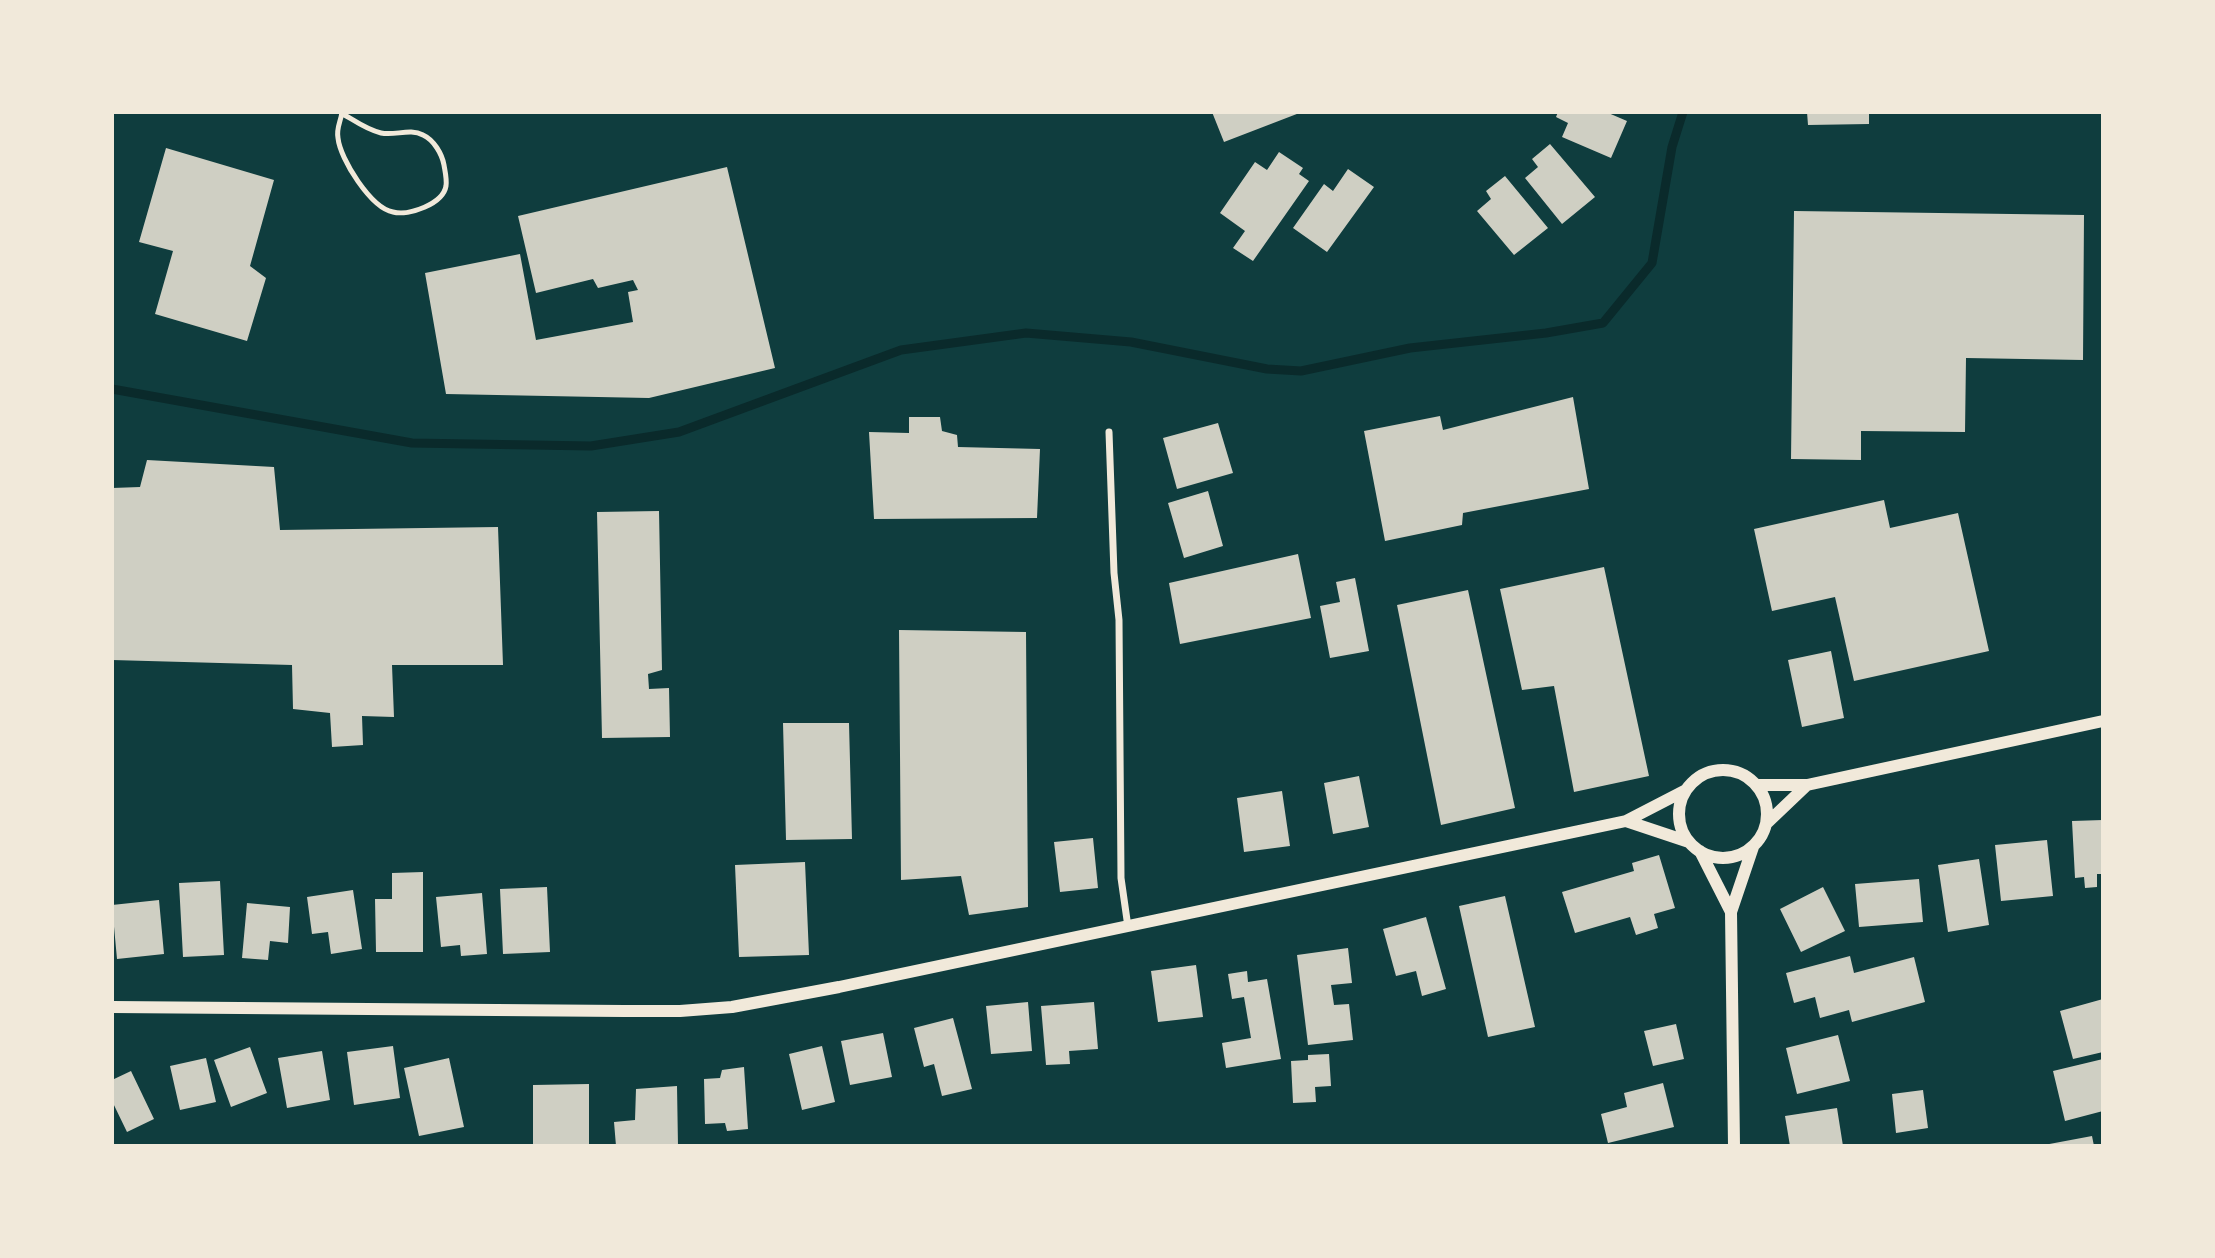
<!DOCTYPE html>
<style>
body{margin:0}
#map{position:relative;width:2215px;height:1258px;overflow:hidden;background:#0f3d3e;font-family:"Playfair Display",serif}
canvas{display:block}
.frame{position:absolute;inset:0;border:114px solid #f1e9da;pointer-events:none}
</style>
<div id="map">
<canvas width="2215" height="1258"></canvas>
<div class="frame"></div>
</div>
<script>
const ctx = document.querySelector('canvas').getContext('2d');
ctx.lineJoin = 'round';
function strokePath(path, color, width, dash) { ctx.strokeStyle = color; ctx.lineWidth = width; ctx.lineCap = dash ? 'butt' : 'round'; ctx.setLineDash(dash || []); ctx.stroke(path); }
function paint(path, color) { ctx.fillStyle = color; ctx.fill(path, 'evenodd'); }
strokePath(new Path2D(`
 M 112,389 L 412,443 L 591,446 L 679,432 L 901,350 L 1026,333 L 1131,342 L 1267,369 L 1301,371 L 1410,348 L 1546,333 L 1603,323 L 1652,263 L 1672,147 L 1683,112`), '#0a2a2b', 9);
paint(new Path2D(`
 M 1212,112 L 1302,112 L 1224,142 Z
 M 1558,112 L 1606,112 L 1627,121 L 1611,158 L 1562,137 L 1568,123 L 1556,117 Z
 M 1807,112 L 1869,112 L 1869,124 L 1808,125 Z
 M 1550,144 L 1595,197 L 1562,224 L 1525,178 L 1538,167 L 1532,159 Z
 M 166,148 L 274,180 L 250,266 L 266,278 L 247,341 L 155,314 L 173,251 L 139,242 Z
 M 1279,152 L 1303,168 L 1299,174 L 1309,181 L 1253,261 L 1233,248 L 1245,231 L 1220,213 L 1255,162 L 1267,170 Z
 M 727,167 L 775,368 L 649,398 L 446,394 L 425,273 L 520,254 L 536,340 L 633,322 L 628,292 L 638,290 L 633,280 L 598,288 L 593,279 L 536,293 L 518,216 Z
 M 1348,169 L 1374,187 L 1327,252 L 1293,228 L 1324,184 L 1333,191 Z
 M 1505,176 L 1548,228 L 1514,255 L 1477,211 L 1491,199 L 1486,191 Z
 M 1794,211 L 2084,215 L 2083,360 L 1966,358 L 1965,432 L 1861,431 L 1861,460 L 1791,459 Z
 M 1573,397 L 1589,489 L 1463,513 L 1462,525 L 1385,541 L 1364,431 L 1440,416 L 1443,430 Z
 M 909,417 L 940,417 L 942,431 L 957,435 L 958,447 L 1040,449 L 1037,518 L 874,519 L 869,432 L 909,433 Z
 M 1218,423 L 1233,473 L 1177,489 L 1163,438 Z
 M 147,460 L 274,467 L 280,530 L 498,527 L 503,665 L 392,665 L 394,717 L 362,716 L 363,745 L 332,747 L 330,713 L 293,709 L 292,665 L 112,660 L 112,488 L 140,487 Z
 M 1208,491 L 1223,546 L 1184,558 L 1168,503 Z
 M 1884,500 L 1890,528 L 1958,513 L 1989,651 L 1854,681 L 1835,597 L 1772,611 L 1754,529 Z
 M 659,511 L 662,670 L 648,674 L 649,689 L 669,688 L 670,737 L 602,738 L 597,512 Z
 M 1298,554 L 1311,618 L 1180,644 L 1169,583 Z
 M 1604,567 L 1649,776 L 1574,792 L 1554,686 L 1522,690 L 1500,589 Z
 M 1355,578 L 1369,651 L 1330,658 L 1320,606 L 1340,602 L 1336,582 Z
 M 1468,590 L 1515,808 L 1441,825 L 1397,605 Z
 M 899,630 L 1026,632 L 1028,907 L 969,915 L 961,876 L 901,880 Z
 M 1831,651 L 1844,718 L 1802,727 L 1788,660 Z
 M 783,723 L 849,723 L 852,839 L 786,840 Z
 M 1359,776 L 1369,827 L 1333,834 L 1324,783 Z
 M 1282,791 L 1290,846 L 1244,852 L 1237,798 Z
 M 2103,820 L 2103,874 L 2097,874 L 2097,887 L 2085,888 L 2084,877 L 2075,878 L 2072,821 Z
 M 1093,838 L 1098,888 L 1060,892 L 1054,842 Z
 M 2047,840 L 2053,896 L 2001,901 L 1995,845 Z
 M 1659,855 L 1675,908 L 1654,914 L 1658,928 L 1636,935 L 1630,917 L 1575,933 L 1562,892 L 1634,871 L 1632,863 Z
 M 1979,859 L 1989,925 L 1948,932 L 1938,865 Z
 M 805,862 L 809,955 L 739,957 L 735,865 Z
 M 423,872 L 423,952 L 376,952 L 375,899 L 392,899 L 392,873 Z
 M 1919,879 L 1923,922 L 1859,927 L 1855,884 Z
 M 220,881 L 224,955 L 183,957 L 179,883 Z
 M 547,887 L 550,952 L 503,954 L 500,889 Z
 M 1823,887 L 1845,931 L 1801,952 L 1780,909 Z
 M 353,890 L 362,949 L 331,954 L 328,932 L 312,934 L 307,897 Z
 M 482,893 L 487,954 L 461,956 L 460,945 L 441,947 L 436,897 Z
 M 1505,896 L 1535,1027 L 1488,1037 L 1459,906 Z
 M 159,900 L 164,954 L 117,959 L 112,905 Z
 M 247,903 L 290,907 L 288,943 L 270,941 L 268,960 L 242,958 Z
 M 1426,917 L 1446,989 L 1422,996 L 1416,971 L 1396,976 L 1383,929 Z
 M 1348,948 L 1352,983 L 1331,985 L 1334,1005 L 1349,1004 L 1353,1040 L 1308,1045 L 1297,955 Z
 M 1850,956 L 1854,973 L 1914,957 L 1925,1002 L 1852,1022 L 1849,1010 L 1820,1018 L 1815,997 L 1794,1003 L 1786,973 Z
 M 1196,965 L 1203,1017 L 1158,1022 L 1151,971 Z
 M 1247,971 L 1248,982 L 1267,979 L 1281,1059 L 1226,1068 L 1222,1043 L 1251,1038 L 1244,997 L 1232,999 L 1228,974 Z
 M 2103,999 L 2103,1052 L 2073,1059 L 2060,1011 Z
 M 1028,1002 L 1032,1051 L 991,1054 L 986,1006 Z
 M 1094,1002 L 1098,1049 L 1069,1051 L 1070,1064 L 1046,1065 L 1041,1006 Z
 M 953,1018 L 972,1089 L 942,1096 L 934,1064 L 924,1067 L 914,1028 Z
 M 1676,1024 L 1684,1059 L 1653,1066 L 1644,1031 Z
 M 883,1033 L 892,1077 L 850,1085 L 841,1041 Z
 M 1838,1035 L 1850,1081 L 1797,1094 L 1786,1048 Z
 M 393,1046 L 400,1098 L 354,1105 L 347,1052 Z
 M 822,1046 L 835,1102 L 802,1110 L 789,1054 Z
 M 250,1047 L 267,1093 L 231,1107 L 214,1060 Z
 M 322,1051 L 330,1100 L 287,1108 L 278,1058 Z
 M 1329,1054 L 1331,1086 L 1315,1087 L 1316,1102 L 1293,1103 L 1291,1061 L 1308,1060 L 1308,1055 Z
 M 206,1058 L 216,1102 L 180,1110 L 170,1066 Z
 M 449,1058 L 464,1127 L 419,1136 L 404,1068 Z
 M 2103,1059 L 2103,1111 L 2065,1121 L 2053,1071 Z
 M 744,1067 L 748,1129 L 727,1131 L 725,1123 L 705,1124 L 704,1079 L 720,1078 L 722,1070 Z
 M 131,1071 L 154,1119 L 127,1132 L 112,1101 L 112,1080 Z
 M 1663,1083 L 1674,1127 L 1608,1143 L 1601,1114 L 1627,1107 L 1624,1093 Z
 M 589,1084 L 589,1146 L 533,1146 L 533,1085 Z
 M 677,1086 L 678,1146 L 616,1146 L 614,1122 L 635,1120 L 636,1089 Z
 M 1923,1090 L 1928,1128 L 1896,1133 L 1892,1094 Z
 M 1837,1108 L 1843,1146 L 1790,1146 L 1785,1116 Z
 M 2092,1136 L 2094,1146 L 2044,1146 L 2044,1145 Z`), '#cfcfc3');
strokePath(new Path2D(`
 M 342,112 C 341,121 336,128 338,138 C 340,159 371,208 393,212 C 409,216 443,204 446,186 C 447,179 445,171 444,165 C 442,154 434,140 423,135 C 410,128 395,136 381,133 C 367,130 355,121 343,114`), '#f1e9da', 5);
strokePath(new Path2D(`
 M 1109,432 L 1114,573 L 1119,620 L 1121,878 L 1128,927`), '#f1e9da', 7);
strokePath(new Path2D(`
 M1679 814a44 44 0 1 1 88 0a44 44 0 1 1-88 0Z
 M 1757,785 L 1807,785 L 2103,721
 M 1626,821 L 1689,842
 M 1766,824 L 1807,785
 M 1700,851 L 1731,912
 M 112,1007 L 624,1011 L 680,1011 L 732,1007 L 839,987 L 1626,821 L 1686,790
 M 1734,1146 L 1731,912 L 1753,847`), '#f1e9da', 12);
</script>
